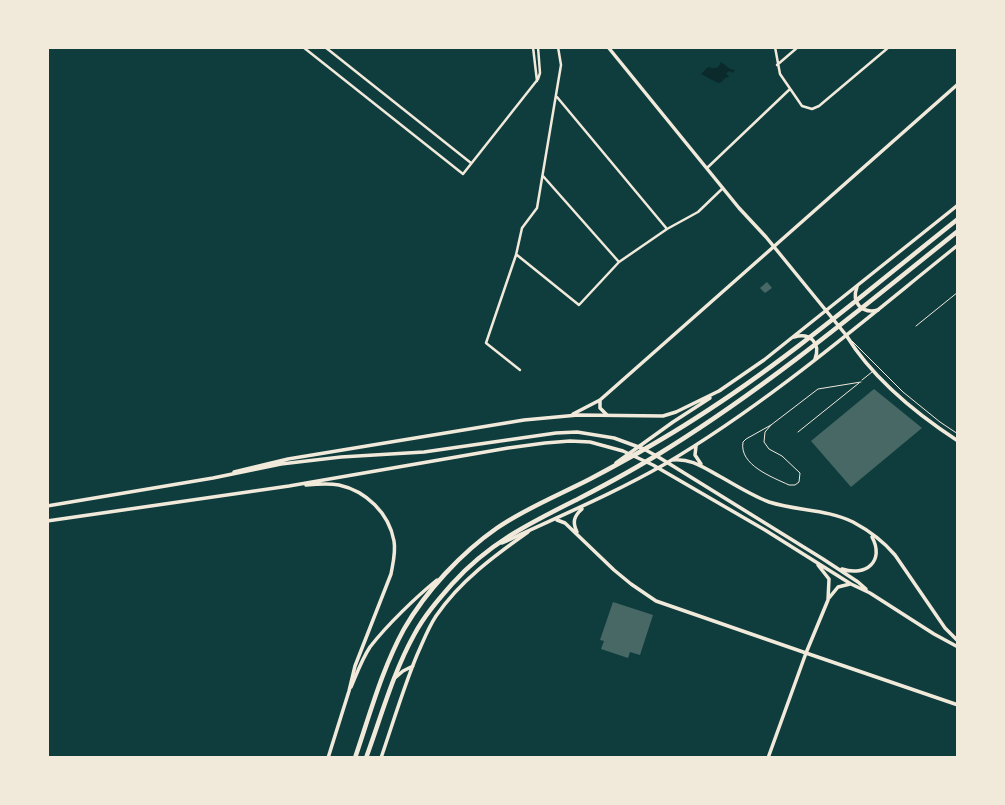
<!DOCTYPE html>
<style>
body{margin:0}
#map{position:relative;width:1005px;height:805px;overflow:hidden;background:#0f3d3e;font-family:"PT Sans Narrow",sans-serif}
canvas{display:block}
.frame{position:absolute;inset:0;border:49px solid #f1e9da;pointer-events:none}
</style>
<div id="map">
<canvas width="1005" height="805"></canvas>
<div class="frame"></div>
</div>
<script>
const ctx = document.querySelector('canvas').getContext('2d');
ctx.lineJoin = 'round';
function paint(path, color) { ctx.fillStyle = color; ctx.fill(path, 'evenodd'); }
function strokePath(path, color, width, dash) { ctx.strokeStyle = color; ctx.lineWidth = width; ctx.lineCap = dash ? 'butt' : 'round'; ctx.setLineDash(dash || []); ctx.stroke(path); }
paint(new Path2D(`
 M 721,62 L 730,69 L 735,70 L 733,73 L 730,71 L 726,73 L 729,77 L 725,78 L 722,82 L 718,83 L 701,74 L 708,67 C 715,69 718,69 721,62 Z`), '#0a2a2b');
paint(new Path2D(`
 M 767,282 L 772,288 L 765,293 L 760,288 Z
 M 874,389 L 922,428 L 851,487 L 811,441 Z
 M 613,602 L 653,615 L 640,655 L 630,652 L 628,658 L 601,649 L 604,641 L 600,640 Z`), '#486865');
strokePath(new Path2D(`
 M 916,326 L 958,292`), '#f1e9da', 1);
strokePath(new Path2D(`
 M 852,341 L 903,392 L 940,422 L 958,434
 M 862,380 L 872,372
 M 771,425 L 765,432 L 764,442 L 769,449 L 782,456 L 800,473 L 799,482 L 795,485 L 789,485 C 772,477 739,465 743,442 L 746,439 L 771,425 L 818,389 L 861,382
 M 798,432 L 859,383`), '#f1e9da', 1);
strokePath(new Path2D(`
 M 303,47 L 463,174 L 538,79 L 540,73 L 538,47
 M 325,47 L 471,163
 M 533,47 L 537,81
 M 775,47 L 780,74 L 802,106 L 812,109 L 819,106 L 889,47
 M 777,65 L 798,47
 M 557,97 L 667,229
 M 707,168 L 790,89
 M 543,176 L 619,262
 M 517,255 L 579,305 L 619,262 L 667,229 L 698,212 L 723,188
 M 520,370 L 486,343 L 516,255 L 522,228 L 537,208 L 561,65 L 558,47`), '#f1e9da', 2.5);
strokePath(new Path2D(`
 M 857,287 C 851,303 862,314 878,310
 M 846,335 C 873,379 915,413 958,441
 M 794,337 C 810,332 821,343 815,359
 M 573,414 L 600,400
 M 607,415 L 600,408 L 600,400 L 958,84
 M 396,677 L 403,671 L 413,666
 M 351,687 C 357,673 362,659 370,647 C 387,625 416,597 437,580
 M 381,758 C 393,723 403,689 417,655 C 423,642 428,628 436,616 C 460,581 494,556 528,532
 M 768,758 L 806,653 L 958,705`), '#f1e9da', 3.5);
strokePath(new Path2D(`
 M 608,47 L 739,208 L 766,237 L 846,335
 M 719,391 L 764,360 L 958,205
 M 696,446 L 695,455 L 701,464
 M 672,460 C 692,458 704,468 721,477 C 737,486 753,496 769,502 C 797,511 827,509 853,522 C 868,530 884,542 895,555 L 945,628 L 958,641
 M 616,463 L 673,422 L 710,398
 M 234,472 L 288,459 L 524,420 L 578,415 L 663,416 L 676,412 L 721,390
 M 306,485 C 317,484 328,483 339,485 C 366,491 389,513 394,541 C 396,552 393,563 391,574 L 355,666 L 349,691 L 328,758
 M 47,506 L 213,478 L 281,464 L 341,457 L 424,452 L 556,433 L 577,432 L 614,438 L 644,449 L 660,458 L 823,559 L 858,582 L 866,589
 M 557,520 L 565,523 L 614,570 L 631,584 L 656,601 L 806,653 L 828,600 L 829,579 L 818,565
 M 47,521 L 289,486 L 508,448 L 545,443 L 570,441 L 590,442 L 623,451 L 653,465 L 765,530 L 851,584 L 870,593 L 934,634 L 958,647
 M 577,532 C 572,522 574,516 582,509
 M 502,543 C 557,517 613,494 665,464 C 770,402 863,321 958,245
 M 842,569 C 866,577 885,561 872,537
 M 829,598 L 838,587 L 850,584`), '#f1e9da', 3.5);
strokePath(new Path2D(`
 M 355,758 C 370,714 382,669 404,629 C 426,591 461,553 497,528 C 526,508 559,495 590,479 C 626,460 662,440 696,418 C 789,359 872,287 958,219
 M 366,758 C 381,717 393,673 414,635 C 424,616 438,600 452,584 C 489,543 530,523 578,499 C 609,483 640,466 670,447 C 772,383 864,306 958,231`), '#f1e9da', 4.5);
</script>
